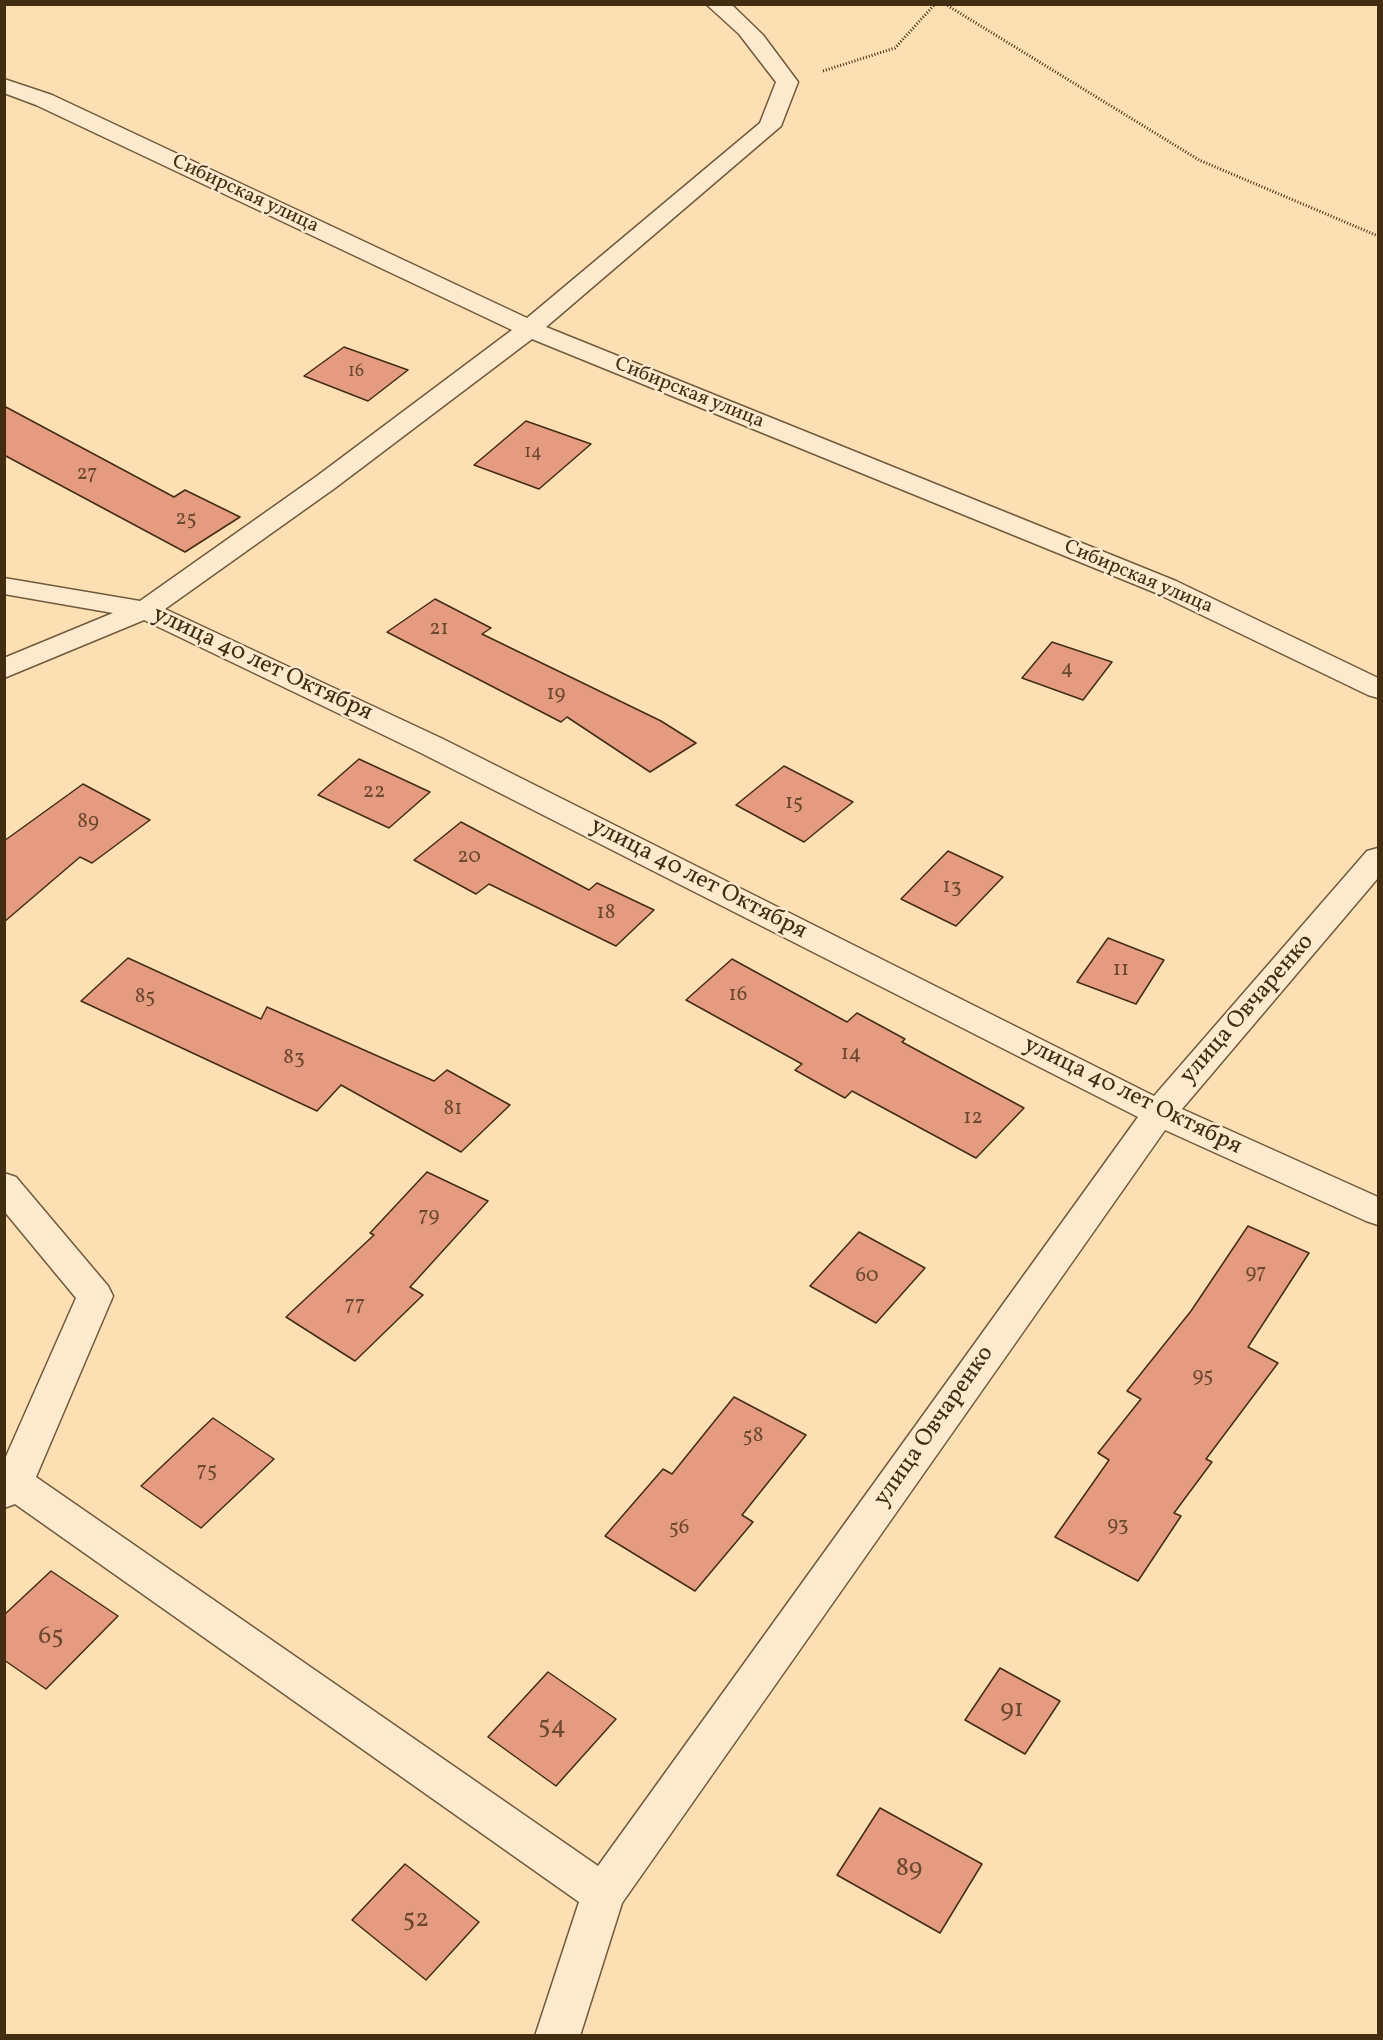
<!DOCTYPE html>
<meta charset="utf-8">
<style>
body{margin:0}
#map{position:relative;width:1383px;height:2040px;overflow:hidden;background:#fcdfb3;font-family:Vollkorn,serif}
canvas{display:block}
.frame{position:absolute;inset:0;border:6px solid #422d13;pointer-events:none}
</style>
<div id="map">
<canvas width="1383" height="2040"></canvas>
<div class="frame"></div>
</div>
<script>
const ctx = document.querySelector('canvas').getContext('2d');
ctx.lineJoin = 'round';
function paint(path, color) { ctx.fillStyle = color; ctx.fill(path, 'evenodd'); }
function strokePath(path, color, width, dash) { ctx.strokeStyle = color; ctx.lineWidth = width; ctx.lineCap = dash ? 'butt' : 'round'; ctx.setLineDash(dash || []); ctx.stroke(path); }
function write(font, color, halo, rows, align = 'center') {
  ctx.font = font + ' Vollkorn,serif'; ctx.lineWidth = 5; ctx.setLineDash([]); ctx.textBaseline = 'middle'; ctx.strokeStyle = halo; ctx.fillStyle = color; for (const [text, x, y, turn = 0] of rows) {
    ctx.save(); ctx.translate(x, y); ctx.rotate((+turn || 0) * Math.PI / 180); ctx.textAlign = isNaN(turn) ? turn : align; if (halo) ctx.strokeText(text, 0, 0); ctx.fillText(text, 0, 0); ctx.restore();
  }
}
const building = new Path2D(`
 M 344,347 L 408,370 L 368,401 L 304,376 Z
 M 4,406 L 174,497 L 185,490 L 240,517 L 185,552 L 4,455 Z
 M 526,421 L 591,444 L 539,489 L 474,465 Z
 M 435,599 L 491,628 L 482,634 L 661,721 L 696,743 L 650,772 L 567,717 L 561,722 L 387,632 Z
 M 1052,642 L 1112,662 L 1083,700 L 1022,678 Z
 M 359,759 L 430,792 L 389,828 L 318,795 Z
 M 784,766 L 853,802 L 804,842 L 736,805 Z
 M 83,784 L 150,820 L 92,863 L 80,857 L 4,922 L 4,841 Z
 M 461,822 L 589,890 L 597,883 L 654,910 L 616,946 L 489,884 L 476,894 L 414,860 Z
 M 948,851 L 1003,877 L 956,926 L 901,899 Z
 M 1108,938 L 1164,960 L 1136,1004 L 1077,982 Z
 M 128,958 L 261,1019 L 267,1007 L 434,1081 L 447,1070 L 510,1105 L 461,1152 L 341,1085 L 317,1111 L 81,1001 Z
 M 732,959 L 847,1022 L 857,1013 L 905,1039 L 902,1042 L 1024,1108 L 976,1158 L 852,1091 L 845,1098 L 795,1070 L 802,1064 L 686,1000 Z
 M 427,1172 L 488,1201 L 410,1287 L 423,1295 L 355,1361 L 286,1317 L 374,1235 L 370,1233 Z
 M 1248,1226 L 1309,1253 L 1248,1347 L 1278,1363 L 1206,1459 L 1212,1462 L 1174,1513 L 1181,1516 L 1138,1581 L 1055,1537 L 1109,1460 L 1098,1453 L 1141,1399 L 1127,1391 L 1191,1311 Z
 M 859,1232 L 925,1268 L 876,1323 L 810,1286 Z
 M 734,1397 L 806,1435 L 742,1515 L 753,1522 L 695,1591 L 605,1536 L 663,1469 L 672,1474 Z
 M 213,1418 L 274,1459 L 201,1528 L 141,1486 Z
 M 51,1571 L 118,1616 L 46,1689 L 4,1660 L 4,1615 Z
 M 1000,1668 L 1060,1701 L 1025,1754 L 965,1720 Z
 M 548,1672 L 616,1719 L 556,1786 L 488,1737 Z
 M 880,1808 L 982,1864 L 940,1933 L 837,1875 Z
 M 405,1864 L 479,1922 L 426,1980 L 352,1920 Z`);
paint(building, '#e59b7f');
strokePath(building, '#422d13', 1.5);
const minor = new Path2D(`
 M 706,4 L 730,4 L 734,7 L 763,35 L 798,82 L 781,126 L 546,327 L 1176,581 L 1378,678 L 1378,698 L 1368,695 L 1156,593 L 532,339 L 335,488 L 165,609 L 443,739 L 1154,1096 L 1367,851 L 1378,848 L 1378,878 L 1182,1109 L 1378,1197 L 1378,1225 L 1366,1221 L 1165,1130 L 622,1903 L 580,2036 L 535,2036 L 579,1902 L 15,1504 L 4,1508 L 4,1461 L 76,1298 L 4,1211 L 4,1173 L 16,1177 L 108,1286 L 113,1296 L 36,1477 L 598,1866 L 1138,1117 L 421,753 L 144,620 L 4,678 L 4,658 L 113,613 L 4,594 L 4,578 L 140,601 L 317,476 L 512,330 L 36,105 L 4,93 L 4,79 L 52,95 L 527,318 L 760,123 L 776,82 L 739,34 Z`);
strokePath(minor, '#705a3b', 3);
strokePath(new Path2D(`
 M 945,4 L 1199,160 L 1378,236
 M 823,71 L 895,48 L 935,4`), '#422d13', 3, [1, 2]);
paint(minor, '#fdeace');
write('18px', '#6b482e', null, [
 ["16",356,373],
 ["14",533,454]
]);
write('20px', '#422d13', '#fdeace', [
 ["Сибирская улица",245,195,25],
 ["Сибирская улица",689,394,22],
 ["Сибирская улица",1138,578,23]
]);
write('21px', '#6b482e', null, [
 ["27",87,475],
 ["25",186,520],
 ["21",439,630],
 ["4",1067,670],
 ["19",556,695],
 ["22",374,793],
 ["15",794,804],
 ["89",88,823],
 ["20",469,858],
 ["13",952,888],
 ["18",606,914],
 ["11",1121,971],
 ["16",738,996],
 ["85",145,998],
 ["14",851,1055],
 ["83",294,1059],
 ["81",453,1110],
 ["12",973,1119],
 ["79",429,1217],
 ["97",1256,1274],
 ["60",867,1277],
 ["77",355,1306],
 ["95",1203,1377],
 ["58",753,1437],
 ["75",207,1472],
 ["93",1118,1526],
 ["56",679,1529]
]);
write('24px', '#422d13', '#fdeace', [
 ["улица 40 лет Октября",262,665,25],
 ["улица 40 лет Октября",698,880,27],
 ["улица Овчаренко",1248,1010,-49],
 ["улица 40 лет Октября",1132,1097,26],
 ["улица Овчаренко",935,1427,-55]
]);
write('26px', '#6b482e', null, [
 ["65",51,1638],
 ["91",1012,1711],
 ["54",552,1728],
 ["89",909,1870],
 ["52",416,1921]
]);
</script>
